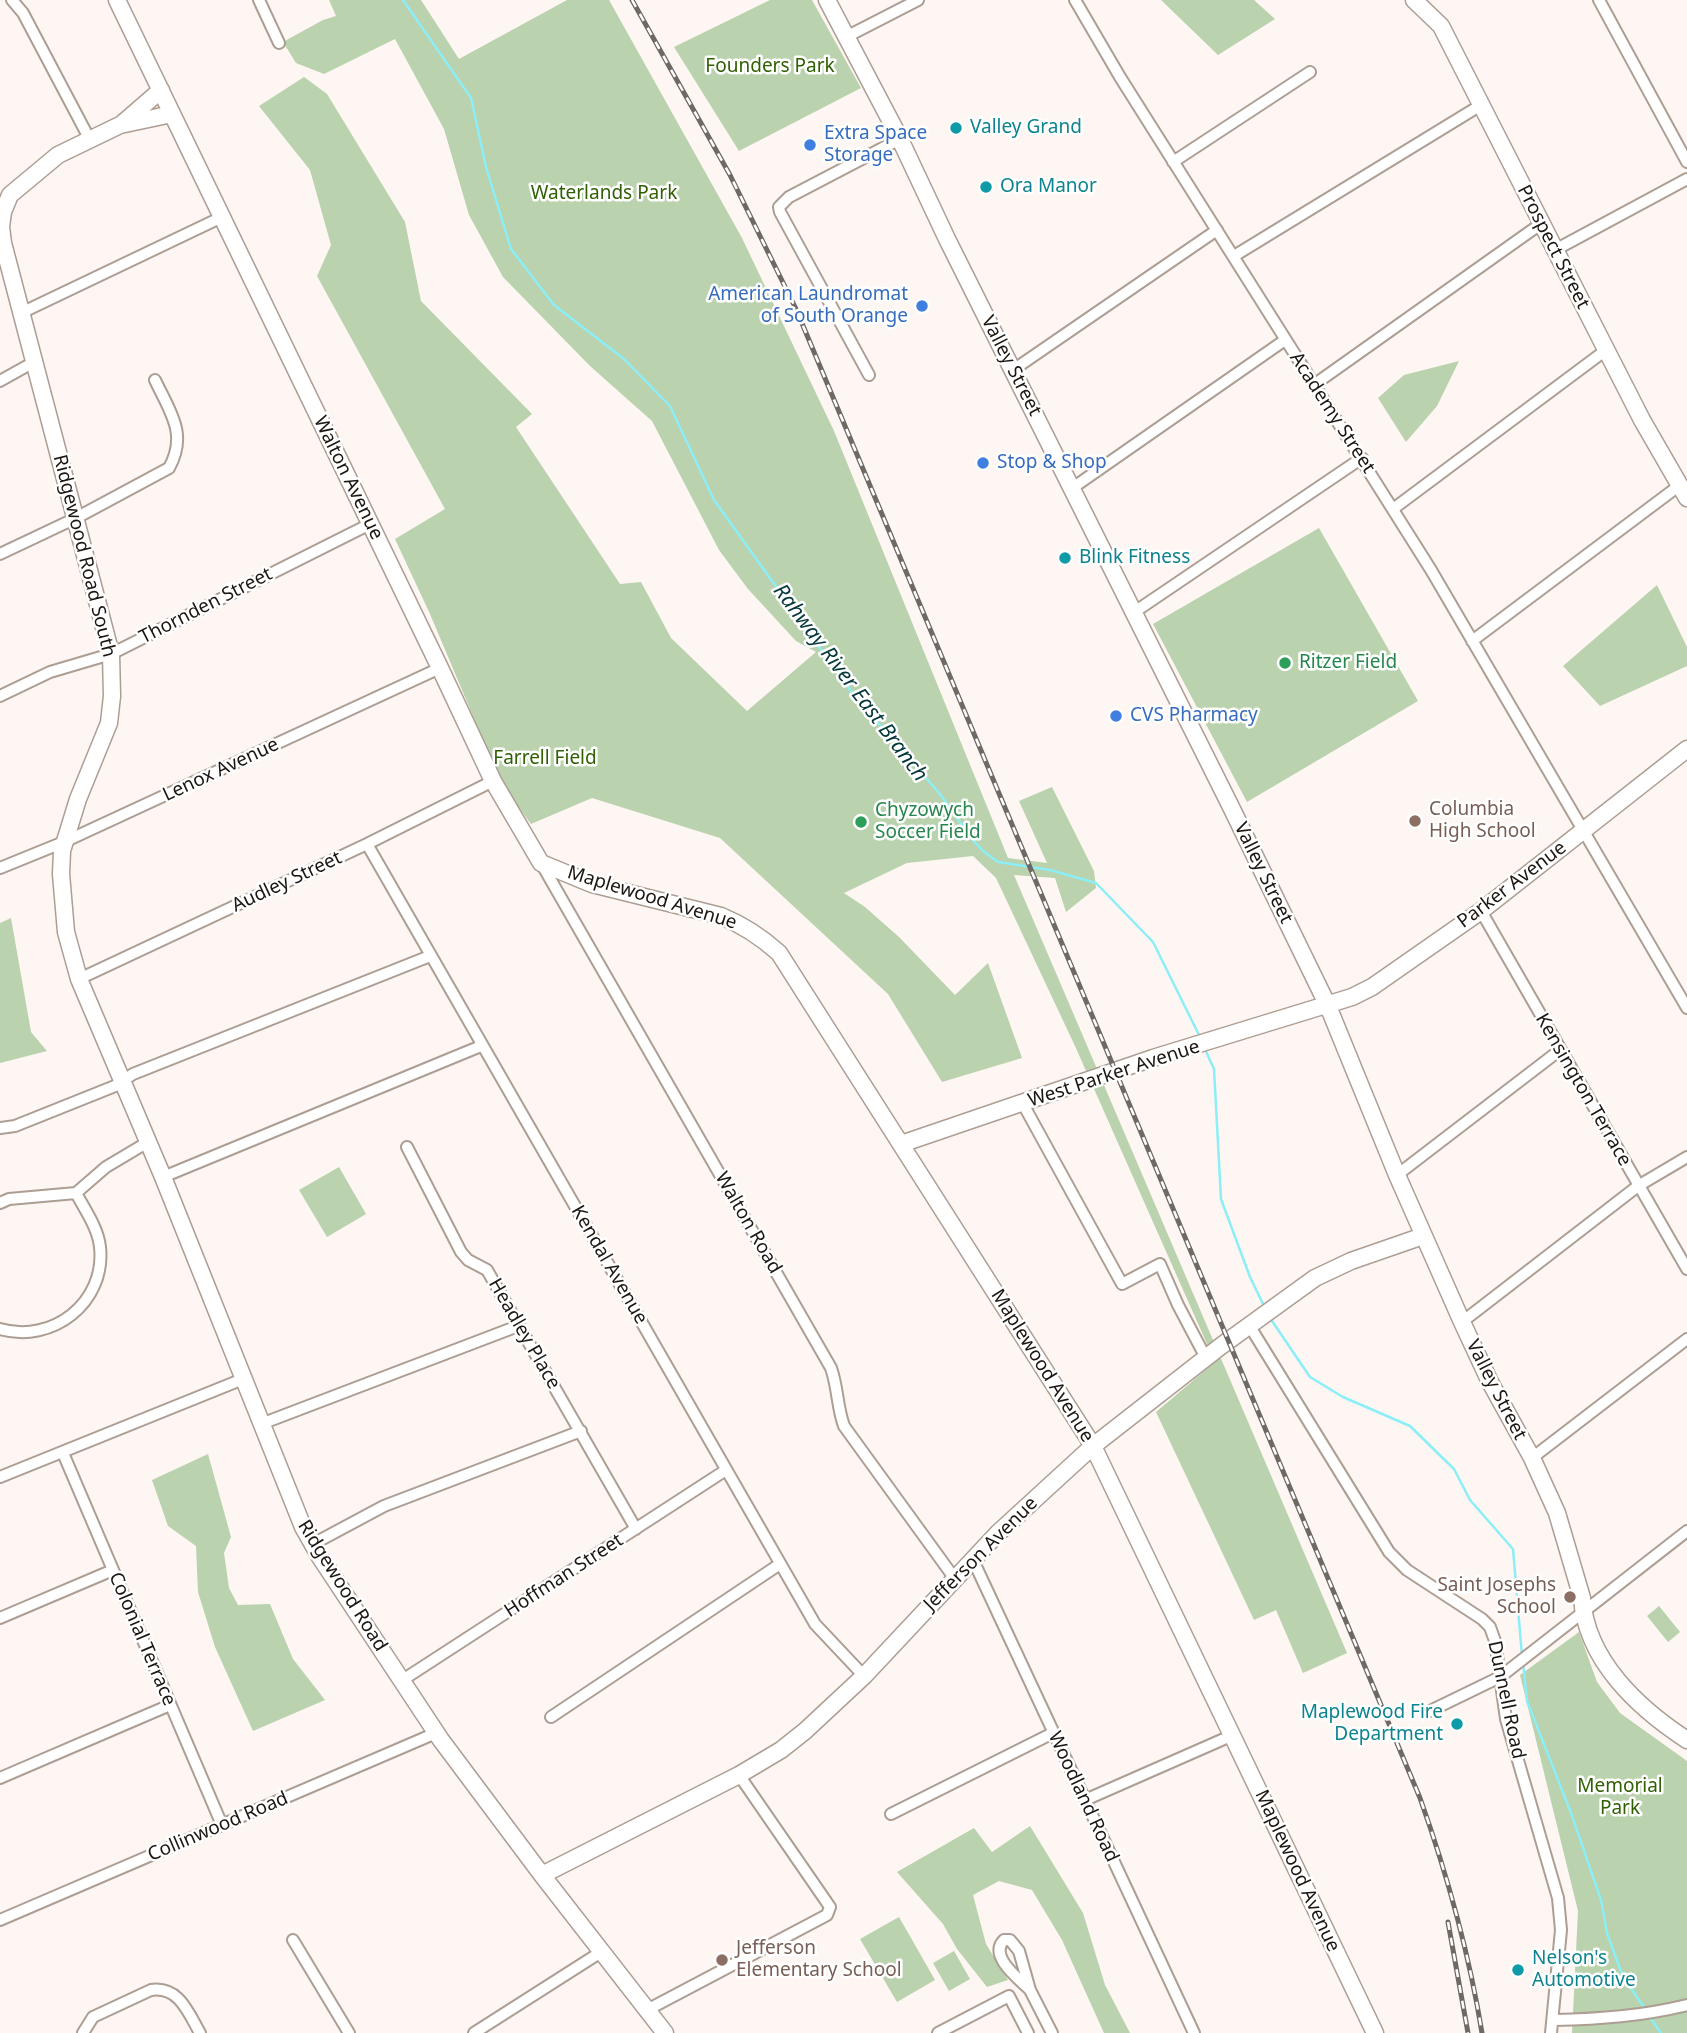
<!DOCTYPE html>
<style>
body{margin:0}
canvas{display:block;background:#fdf6f2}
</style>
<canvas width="1687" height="2033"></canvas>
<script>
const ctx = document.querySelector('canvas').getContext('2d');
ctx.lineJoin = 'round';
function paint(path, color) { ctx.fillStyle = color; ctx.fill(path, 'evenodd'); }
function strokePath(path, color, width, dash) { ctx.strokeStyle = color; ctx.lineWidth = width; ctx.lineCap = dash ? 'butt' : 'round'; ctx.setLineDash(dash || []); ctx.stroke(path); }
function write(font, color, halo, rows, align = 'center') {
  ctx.font = font + ' "Noto Sans",sans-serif'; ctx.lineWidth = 5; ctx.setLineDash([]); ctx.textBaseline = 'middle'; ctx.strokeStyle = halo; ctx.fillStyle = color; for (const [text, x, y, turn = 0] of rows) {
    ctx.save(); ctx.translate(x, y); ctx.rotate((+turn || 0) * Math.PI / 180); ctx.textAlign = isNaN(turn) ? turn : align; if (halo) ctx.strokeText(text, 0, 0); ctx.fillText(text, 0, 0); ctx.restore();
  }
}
paint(new Path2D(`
 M 329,0 L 421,0 L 459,59 L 567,0 L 609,0 L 742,238 L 834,431 L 1008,858 L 1047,863 L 1019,801 L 1052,787 L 1094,871 L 1096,888 L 1066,912 L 1055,878 L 1014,875 L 1347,1653 L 1303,1673 L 1276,1610 L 1254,1620 L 1156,1412 L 1215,1362 L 1075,1046 L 996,878 L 973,856 L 907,863 L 844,893 L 865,907 L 899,937 L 955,995 L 988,963 L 1022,1058 L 942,1082 L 888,994 L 720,838 L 592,798 L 531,824 L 502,785 L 430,614 L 395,539 L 445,509 L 317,276 L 331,245 L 310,170 L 259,106 L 304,77 L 327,94 L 405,222 L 421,301 L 532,414 L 516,427 L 620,584 L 641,582 L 671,638 L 747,711 L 816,652 L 796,641 L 748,589 L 719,550 L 652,421 L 590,366 L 503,277 L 469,215 L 444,129 L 395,39 L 324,74 L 296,63 L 283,42 L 323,20 L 336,16 Z
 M 770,0 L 812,0 L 861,88 L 739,151 L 674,47 Z
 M 1161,0 L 1254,0 L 1275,19 L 1218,55 Z
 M 1459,361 L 1437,406 L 1406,442 L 1378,398 L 1404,375 Z
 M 1319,528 L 1418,701 L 1247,802 L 1153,624 Z
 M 1657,585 L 1687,647 L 1687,666 L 1600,706 L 1563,666 Z
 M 11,918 L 31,1032 L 47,1051 L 0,1063 L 0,923 Z
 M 339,1167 L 366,1214 L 327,1237 L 299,1190 Z
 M 208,1454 L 231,1537 L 224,1553 L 229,1588 L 238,1605 L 270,1604 L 293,1659 L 325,1700 L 253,1731 L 215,1647 L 198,1592 L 196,1546 L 168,1526 L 152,1480 Z
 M 1659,1606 L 1680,1632 L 1668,1642 L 1647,1616 Z
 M 1579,1632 L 1597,1682 L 1620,1713 L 1687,1761 L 1687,2033 L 1572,2033 L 1578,1911 L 1520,1675 Z
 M 1030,1826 L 1083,1913 L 1105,1985 L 1130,2033 L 1104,2033 L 1062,1940 L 1032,1890 L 999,1881 L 973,1895 L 986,1944 L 1008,1980 L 987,1987 L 957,1949 L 943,1924 L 897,1872 L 974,1828 L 992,1852 Z
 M 899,1917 L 935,1980 L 897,2002 L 860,1939 Z
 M 954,1951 L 970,1979 L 949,1991 L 933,1963 Z`), '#bad2ad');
strokePath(new Path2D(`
 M 403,0 L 471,98 L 486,167 L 511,249 L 554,305 L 624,359 L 670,406 L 714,500 L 853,694 L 940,794 L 972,839 L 983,851 L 998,862 L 1050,870 L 1096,883 L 1153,942 L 1200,1037
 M 1204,1047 L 1214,1069 L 1221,1199 L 1250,1277 L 1264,1306
 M 1270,1318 L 1310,1377 L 1343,1397 L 1410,1426 L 1454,1469 L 1470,1500 L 1513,1549 L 1522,1656
 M 1523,1663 L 1527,1701 L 1571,1813 L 1601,1900 L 1607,1933 L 1623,1977 L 1646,2010
 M 1649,2016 L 1661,2033`), '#8ceef7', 2.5);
const street = new Path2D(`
 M 12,0 L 23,13 L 89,138
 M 259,0 L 279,43
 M 1075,0 L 1120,77 L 1431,570 L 1687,1008
 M 1599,0 L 1687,162
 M 846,37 L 918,0
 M 1173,162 L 1310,72
 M 1555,250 L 1687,179
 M 1234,256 L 1481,105
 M 21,313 L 222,217
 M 1013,370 L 1217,230
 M 869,375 L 780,212 L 779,207 L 789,197 L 900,139
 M 0,381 L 34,362
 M 1315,384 L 1542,223
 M 1071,489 L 1285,340
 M 1393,509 L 1606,350
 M 0,554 L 76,518 L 169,468 C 188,434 170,412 155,380
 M 1133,613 L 1362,458
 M 1472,641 L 1680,485
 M 0,696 L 50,672 L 111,654 L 370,524
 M 367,844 L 815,1624 L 864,1676
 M 541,863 L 831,1368 C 838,1388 837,1407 844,1426 L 955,1579
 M 0,868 L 64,842 L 440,668
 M 1481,911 L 1687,1269
 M 79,979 L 367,844 L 493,781
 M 1023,1104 L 1122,1284 L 1160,1264 L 1178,1305 L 1206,1358
 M 0,1128 L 15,1126 L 115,1086 L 133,1074 L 430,956
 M 407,1147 L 461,1252 L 468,1260 L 487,1270 L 636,1529
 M 1397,1175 L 1560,1050
 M 163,1177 L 481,1046
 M 0,1203 L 9,1199 L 76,1193 L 106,1167 L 148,1142
 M 1462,1322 L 1638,1186 L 1687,1157
 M 1249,1325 L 1389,1552 L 1407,1570 L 1482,1619 L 1490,1627 L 1495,1641 L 1506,1719 L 1558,1898 L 1561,1930 L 1551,2033
 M 0,1329 C 52,1344 106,1303 100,1247 C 98,1228 85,1210 76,1193
 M 261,1424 L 518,1326
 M 63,1453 L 222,1825
 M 1532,1458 L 1687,1339
 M 0,1477 L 243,1379
 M 313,1544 L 384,1506 L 581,1431
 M 973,1560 L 1194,2033
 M 0,1618 L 113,1570
 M 401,1681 L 726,1470
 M 1430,1711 L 1500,1677 L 1687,1531
 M 551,1717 L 780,1564
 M 0,1778 L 170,1705
 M 1085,1800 L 1233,1735
 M 891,1814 L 1053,1733
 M 0,1920 L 436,1733
 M 293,1940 L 349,2033
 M 1030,1990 C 1019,1979 988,1956 1004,1940 L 1010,1940 L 1019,1951 L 1030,1990 L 1052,2033
 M 647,2010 L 827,1915 L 830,1907 L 739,1775
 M 1554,2020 C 1600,2019 1642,2016 1687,2005
 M 83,2033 L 93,2017 L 151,1990 C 179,1986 188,2012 200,2033
 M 474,2033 L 601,1952
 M 938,2033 L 1009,1996 L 1028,2033`);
const secondary = new Path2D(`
 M 117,0 L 440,668 L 493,781 L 541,863 L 592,884 L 721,916 C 743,925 760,936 779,953 L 1093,1446 L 1375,2033
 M 827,0 L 898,135 L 947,239 L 1231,807 L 1328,1006 L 1397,1175 L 1462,1322 L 1490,1382 L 1532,1458 L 1557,1513 L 1582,1598 C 1586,1660 1638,1708 1687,1740
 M 1414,0 L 1441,26 L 1642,420 L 1687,498
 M 172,114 L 120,125 L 58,155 L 10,195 L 3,212 L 1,227 L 3,243 L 111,654 L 112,696 L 109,723 L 78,799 L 62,851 L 61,874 L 66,932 L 79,979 L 163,1177 L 303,1527 L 320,1557 L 441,1740 L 542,1875 L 665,2033
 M 123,123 L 161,90
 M 901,1144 L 1153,1058 L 1352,997 L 1372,987 L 1481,911 L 1687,749
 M 542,1875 L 739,1775 L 781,1750 L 805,1731 L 864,1676 L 998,1533 L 1093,1446 L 1221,1346 L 1315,1278 L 1351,1261 L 1423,1236`);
strokePath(street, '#ad9e93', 14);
strokePath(secondary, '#ad9e93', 19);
strokePath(street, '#fff', 10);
strokePath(secondary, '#fff', 16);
const rail = new Path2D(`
 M 632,0 L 730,175 L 796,309 L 1420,1798 C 1447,1874 1469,1953 1482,2033
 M 1448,1922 L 1468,2033`);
strokePath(rail, '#6f6965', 5);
strokePath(rail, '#fff', 2.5, [8]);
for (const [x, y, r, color] of [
 [956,128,7,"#0f9aa8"],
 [810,145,7,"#3f7fe0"],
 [986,187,7,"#0f9aa8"],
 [922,306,7,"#3f7fe0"],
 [983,463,7,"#3f7fe0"],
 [1065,558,7,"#0f9aa8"],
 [1285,663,7,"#2e9e5b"],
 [1116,716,7,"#3f7fe0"],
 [1415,821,7,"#8d6e63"],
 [861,822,7,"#2e9e5b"],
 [1570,1597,7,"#8d6e63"],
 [1457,1724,7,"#0f9aa8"],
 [722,1960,7,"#8d6e63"],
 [1518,1970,7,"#0f9aa8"]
]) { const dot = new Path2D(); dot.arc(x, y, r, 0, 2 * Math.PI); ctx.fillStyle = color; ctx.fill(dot); strokePath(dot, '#fff', 2.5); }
write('19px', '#305e03', '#fff', [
 ["Founders Park",770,67],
 ["Waterlands Park",604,194],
 ["Farrell Field",545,759],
 ["Memorial",1620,1787],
 ["Park",1620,1809]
]);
write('19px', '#0d838f', '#fff', [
 ["Valley Grand",970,128],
 ["Ora Manor",1000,187],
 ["Blink Fitness",1079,558],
 ["Maplewood Fire",1443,1713,"right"],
 ["Department",1443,1735,"right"],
 ["Nelson's",1532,1959],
 ["Automotive",1532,1981]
], 'left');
write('19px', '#366cbe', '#fff', [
 ["Extra Space",824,134],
 ["Storage",824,156],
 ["American Laundromat",908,295,"right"],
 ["of South Orange",908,317,"right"],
 ["Stop & Shop",997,463],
 ["CVS Pharmacy",1130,716]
], 'left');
write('19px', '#1c1612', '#fff', [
 ["Prospect Street",1553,247,63],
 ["Valley Street",1011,366,63],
 ["Academy Street",1332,413,57],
 ["Walton Avenue",348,478,64],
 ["Ridgewood Road South",84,556,76],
 ["Thornden Street",206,606,-27],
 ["Lenox Avenue",221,770,-25],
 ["Valley Street",1263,873,64],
 ["Audley Street",287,882,-25],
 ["Parker Avenue",1512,885,-37],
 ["Maplewood Avenue",652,898,17],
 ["West Parker Avenue",1114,1074,-18],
 ["Kensington Terrace",1583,1090,60],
 ["Walton Road",748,1223,60],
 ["Kendal Avenue",609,1265,60],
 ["Headley Place",524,1334,60],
 ["Maplewood Avenue",1042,1366,58],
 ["Valley Street",1496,1390,63],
 ["Jefferson Avenue",981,1554,-45],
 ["Hoffman Street",564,1576,-33],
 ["Ridgewood Road",342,1586,58],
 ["Colonial Terrace",142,1639,67],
 ["Dunnell Road",1506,1700,78],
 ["Woodland Road",1083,1797,65],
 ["Collinwood Road",218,1827,-23],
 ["Maplewood Avenue",1297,1871,65]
]);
write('19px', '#27864d', '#fff', [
 ["Ritzer Field",1299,663],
 ["Chyzowych",875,811],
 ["Soccer Field",875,833]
], 'left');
write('19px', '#785e54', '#fff', [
 ["Columbia",1429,810],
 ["High School",1429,832],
 ["Saint Josephs",1556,1586,"right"],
 ["School",1556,1608,"right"],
 ["Jefferson",736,1949],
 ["Elementary School",736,1971]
], 'left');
write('italic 21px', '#05373b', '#fff', [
 ["Rahway River East Branch",850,683,53]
]);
</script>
